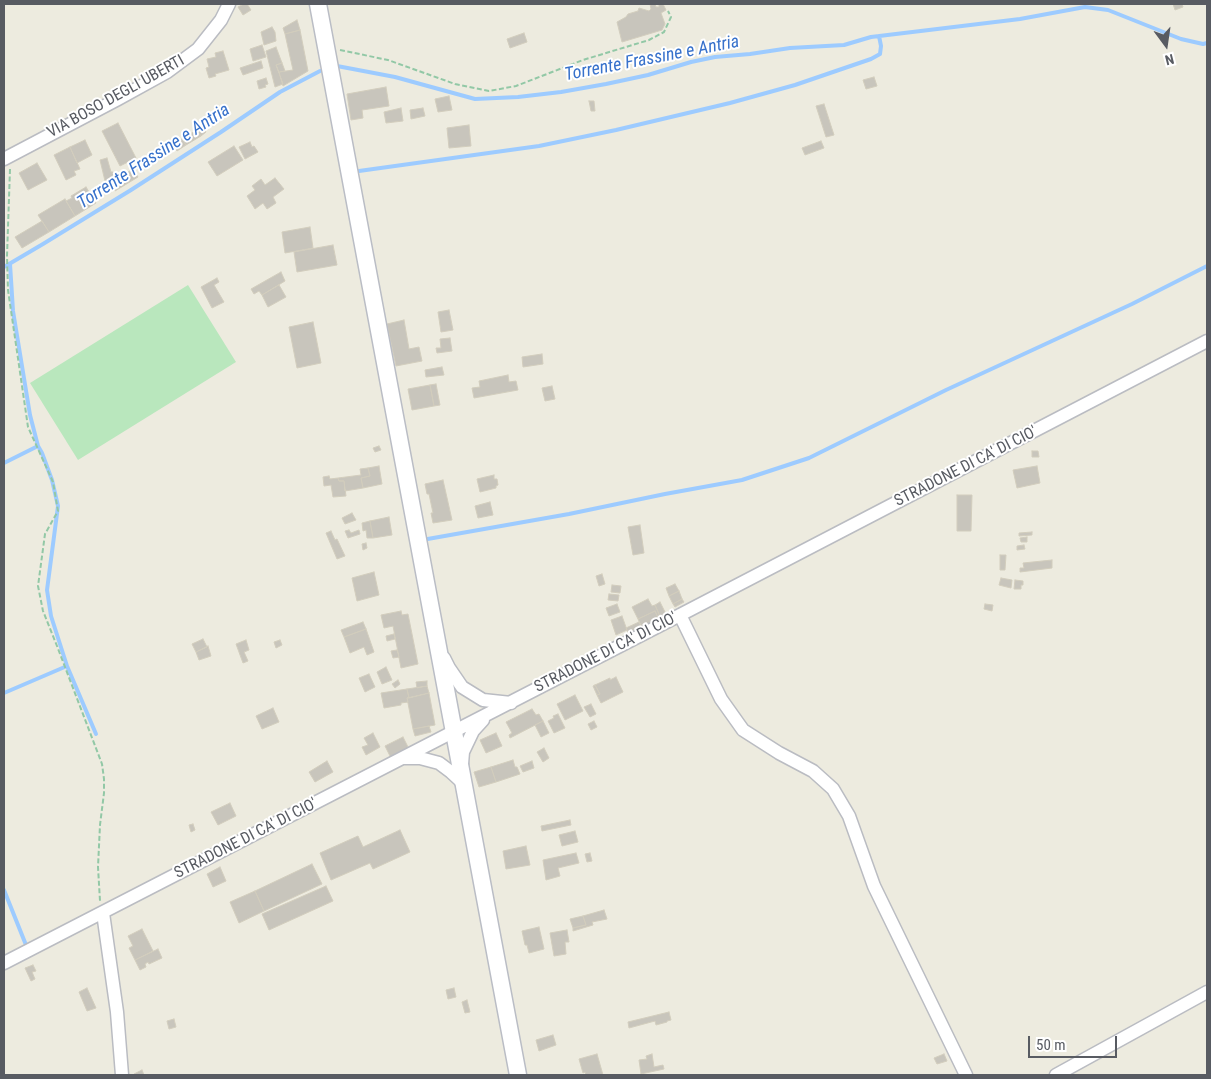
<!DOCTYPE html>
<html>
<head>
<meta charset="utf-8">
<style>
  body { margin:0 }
  #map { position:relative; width:1211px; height:1079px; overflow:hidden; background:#edebdf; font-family:"Roboto Condensed",sans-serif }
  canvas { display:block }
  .frame { position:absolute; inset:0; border:5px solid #585b62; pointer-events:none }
  .north { position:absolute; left:1141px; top:20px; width:50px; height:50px; -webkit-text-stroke:4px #fff; paint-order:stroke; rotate:166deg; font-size:14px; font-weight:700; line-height:20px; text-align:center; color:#585b62 }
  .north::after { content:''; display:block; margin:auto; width:18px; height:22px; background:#585b62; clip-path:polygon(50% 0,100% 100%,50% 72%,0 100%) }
  .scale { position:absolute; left:1028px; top:1036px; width:89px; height:22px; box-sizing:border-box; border:2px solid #585b62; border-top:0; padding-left:6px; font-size:15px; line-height:18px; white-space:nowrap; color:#585b62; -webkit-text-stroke:4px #fff; paint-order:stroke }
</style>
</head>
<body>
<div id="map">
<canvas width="1211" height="1079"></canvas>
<div class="frame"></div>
<div class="north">N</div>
<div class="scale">50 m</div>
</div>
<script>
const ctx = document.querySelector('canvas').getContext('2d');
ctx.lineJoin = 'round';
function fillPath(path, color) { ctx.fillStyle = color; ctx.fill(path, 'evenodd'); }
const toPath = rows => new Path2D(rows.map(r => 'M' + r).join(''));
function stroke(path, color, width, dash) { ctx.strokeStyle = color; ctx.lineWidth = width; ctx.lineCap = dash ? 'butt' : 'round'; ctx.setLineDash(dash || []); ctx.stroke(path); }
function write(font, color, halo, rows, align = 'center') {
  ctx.font = font + ' "Roboto Condensed",sans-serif'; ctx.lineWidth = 4; ctx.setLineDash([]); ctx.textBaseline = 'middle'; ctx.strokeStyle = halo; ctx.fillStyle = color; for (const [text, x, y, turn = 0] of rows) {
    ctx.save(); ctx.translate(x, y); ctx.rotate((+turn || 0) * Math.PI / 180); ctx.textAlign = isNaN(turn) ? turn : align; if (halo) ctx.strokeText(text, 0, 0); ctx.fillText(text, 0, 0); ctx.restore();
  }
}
fillPath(toPath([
  [188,285,236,362,78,460,30,383]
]), '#b9e7bd');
stroke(toPath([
  [337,66,395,77,475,99,518,97,561,92,606,84,648,75,691,62,715,57,750,54,790,48,844,45,871,37,1020,19,1085,7,1108,10,1181,39,1203,44,1207,43],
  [359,171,539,146,616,130,730,103,795,85,871,59,880,54,881,46,879,36],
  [10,264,13,311,30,415,38,446,42,453,52,480,58,506,47,590,51,616,67,666,96,734],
  [4,267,43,244,131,190,221,132,280,92,320,71],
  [4,463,38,446],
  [422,540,569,514,665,494,742,480,809,458,946,390,1132,304,1207,266],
  [4,693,67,666],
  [4,890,26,945]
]), '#9dcbff', 4);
const building = toPath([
  [244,4,247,4,251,10,243,15,238,7,244,4],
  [650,4,655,4,656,7,659,7,659,4,663,4,666,10,661,13,665,24,662,30,622,42,617,22,626,17,628,14,638,11,639,8,649,11,651,9,650,4],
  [1173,4,1182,4,1183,7,1175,10,1173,4],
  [297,20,300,30,285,34,283,28,297,20],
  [272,27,275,32,276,41,264,45,261,32,272,27],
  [300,30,308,71,283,86,279,72,293,70,285,34,300,30],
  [524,33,527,42,510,48,507,39,524,33],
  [262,45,266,57,253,61,250,49,262,45],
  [276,47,282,63,276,65,283,84,275,87,266,51,276,47],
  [223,51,229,70,215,74,216,76,209,78,206,68,209,67,207,59,216,57,215,53,223,51],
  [261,61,263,68,243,75,240,68,261,61],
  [610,61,611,65,602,67,601,63,610,61],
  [282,63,285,71,279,72,276,65,282,63],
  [874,77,877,86,866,89,863,80,874,77],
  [266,78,268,84,265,85,266,87,259,89,257,81,266,78],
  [386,87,389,106,362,110,363,118,351,120,347,94,386,87],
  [449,96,452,110,438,112,435,99,449,96],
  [589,101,594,101,595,111,591,111,589,101],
  [824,104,834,135,826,137,816,106,824,104],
  [401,108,403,121,386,123,384,112,401,108],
  [423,108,425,116,411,119,410,110,423,108],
  [118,123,136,158,120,166,102,131,118,123],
  [469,125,471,146,449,148,447,128,469,125],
  [203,127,206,132,201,136,197,130,203,127],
  [197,130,201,136,186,145,182,139,197,130],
  [182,139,186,145,177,151,173,145,182,139],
  [85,140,92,155,77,163,70,147,85,140],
  [821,141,824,148,805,155,802,148,821,141],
  [250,142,252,147,254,146,258,152,245,159,239,147,250,142],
  [234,146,243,160,217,176,208,162,234,146],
  [70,147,80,169,74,171,76,175,66,180,54,155,70,147],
  [107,158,111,172,113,172,114,178,105,181,100,160,107,158],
  [37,163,47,180,28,190,19,173,37,163],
  [133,169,138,177,115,191,110,183,133,169],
  [275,178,284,189,273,197,276,203,267,209,263,203,255,209,247,196,255,190,252,186,261,179,265,185,275,178],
  [86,187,96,203,75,216,66,201,72,198,71,196,86,187],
  [65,199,75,216,49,232,38,215,65,199],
  [42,221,49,232,22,248,15,237,42,221],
  [310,227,313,248,285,253,282,232,310,227],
  [333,245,337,265,297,272,294,252,333,245],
  [281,272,285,281,262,295,259,291,254,294,251,289,281,272],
  [217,278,219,282,214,285,224,302,212,308,201,287,217,278],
  [279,285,286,297,268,307,262,295,279,285],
  [449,310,453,330,441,332,438,312,449,310],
  [404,320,409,349,419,347,422,361,396,366,387,324,404,320],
  [313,322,321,363,297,368,289,327,313,322],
  [450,338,452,351,437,353,436,348,441,348,440,339,450,338],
  [542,354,543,364,523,367,522,357,542,354],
  [442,367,444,375,426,377,425,370,442,367],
  [508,375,509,382,516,381,518,390,474,398,472,388,480,387,479,381,508,375],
  [436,384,440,405,434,406,430,385,436,384],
  [430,385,434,406,412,410,408,389,430,385],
  [552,386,555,399,545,401,542,388,552,386],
  [379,446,381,450,375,452,373,448,379,446],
  [1032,451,1038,451,1039,457,1032,457,1032,451],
  [379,466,382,484,363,488,361,478,370,476,368,468,379,466],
  [1037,466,1040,483,1017,488,1013,470,1037,466],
  [368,468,370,476,361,478,363,488,345,491,344,481,339,481,338,478,361,475,360,469,368,468],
  [494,475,494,479,497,479,498,485,496,486,496,488,480,492,477,479,494,475],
  [329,476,330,479,338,478,339,481,344,481,346,496,333,497,331,485,324,486,323,477,329,476],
  [443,480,452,520,433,523,431,513,433,513,429,494,427,494,425,484,443,480],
  [957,495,972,495,971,531,957,531,957,495],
  [490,502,493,515,478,518,475,506,490,502],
  [352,513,356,520,345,524,342,518,352,513],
  [389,517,392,535,373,538,370,521,389,517],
  [370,521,373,538,367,538,366,530,363,531,362,523,370,521],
  [640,525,644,553,633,555,628,527,640,525],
  [349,530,351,533,359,530,360,534,348,538,345,531,349,530],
  [331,531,335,540,337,539,345,556,337,559,326,533,331,531],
  [1032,532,1032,535,1019,536,1019,533,1032,532],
  [1027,537,1027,542,1021,542,1020,538,1027,537],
  [366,543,367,548,363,550,362,544,366,543],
  [1024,545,1025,549,1017,550,1017,546,1024,545],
  [1000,555,1006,555,1005,570,1000,570,1000,555],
  [1052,560,1052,568,1020,572,1020,568,1024,568,1023,563,1052,560],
  [374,572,379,595,357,601,352,578,374,572],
  [602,574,605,584,599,586,596,576,602,574],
  [1001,578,1012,580,1011,588,999,585,1001,578],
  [1015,580,1023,581,1023,585,1021,585,1021,589,1014,589,1015,580],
  [675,584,679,591,669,596,666,588,675,584],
  [612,585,621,586,620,593,611,592,612,585],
  [679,591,682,599,673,604,669,596,679,591],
  [609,594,619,595,618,601,608,600,609,594],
  [648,599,652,606,655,605,662,621,660,622,655,611,638,619,632,607,648,599],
  [682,599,684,602,675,607,673,604,682,599],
  [660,602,668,618,662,621,655,605,660,602],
  [617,604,620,612,609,616,606,608,617,604],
  [985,604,993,605,992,611,984,609,985,604],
  [401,611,402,615,408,614,418,664,401,668,393,626,384,628,381,615,401,611],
  [655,611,660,622,643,630,638,619,655,611],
  [622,616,627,630,616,635,611,620,622,616],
  [363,622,366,629,344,637,341,630,363,622],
  [639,622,643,630,630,637,626,628,639,622],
  [366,629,374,652,367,655,364,647,350,653,344,637,366,629],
  [394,634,395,639,387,641,386,636,394,634],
  [203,639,207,647,196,652,192,644,203,639],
  [246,640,249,650,244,652,248,661,243,663,236,644,246,640],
  [280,640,282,645,276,648,274,642,280,640],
  [208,646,211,656,199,660,196,652,208,646],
  [397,650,399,657,393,658,391,651,397,650],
  [386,667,392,680,382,684,377,672,386,667],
  [369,674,375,687,365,692,359,678,369,674],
  [616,677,623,692,601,703,597,695,600,694,595,685,610,678,610,680,616,677],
  [398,680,400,684,395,688,392,684,398,680],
  [427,681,427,686,417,688,416,682,427,681],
  [595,685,600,694,597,695,593,686,595,685],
  [427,686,429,693,409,698,407,689,427,686],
  [407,689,409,698,407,698,408,702,401,703,401,705,384,708,381,693,407,689],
  [429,693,435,725,413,729,407,698,429,693],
  [575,695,583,711,565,720,557,704,575,695],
  [591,704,596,714,590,717,584,707,591,704],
  [273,708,279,722,262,729,256,716,273,708],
  [532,709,536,715,539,714,543,721,510,738,509,735,512,733,506,722,532,709],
  [558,714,565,728,554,733,548,721,554,718,553,716,558,714],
  [543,721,549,733,541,737,535,725,543,721],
  [594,721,597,727,591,730,588,724,594,721],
  [429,726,431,732,415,736,413,729,429,726],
  [373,733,380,747,366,755,362,747,368,745,364,738,373,733],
  [496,733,502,746,486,753,480,740,496,733],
  [403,737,409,749,391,758,385,746,403,737],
  [544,748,549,758,543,762,537,752,544,748],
  [513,760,515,767,517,767,520,774,496,782,491,767,513,760],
  [327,761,333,772,315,782,309,772,327,761],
  [532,761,534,768,523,772,520,766,532,761],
  [491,767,496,782,479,787,474,772,491,767],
  [230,803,236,816,218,825,211,812,230,803],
  [570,820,571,825,542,831,541,826,570,820],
  [193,824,195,830,191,832,189,825,193,824],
  [400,830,410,852,373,869,370,863,331,880,320,853,358,836,363,847,400,830],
  [575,831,578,842,562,846,559,835,575,831],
  [526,846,530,865,506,869,503,851,526,846],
  [576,853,579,863,558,868,560,876,546,880,543,860,576,853],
  [590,853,592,861,587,862,585,854,590,853],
  [312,864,322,884,264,911,255,891,312,864],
  [220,867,226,881,213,887,207,874,220,867],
  [326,886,333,901,269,930,262,914,326,886],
  [255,891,264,911,239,923,230,902,255,891],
  [604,910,607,919,592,922,593,925,573,931,573,928,586,925,583,916,604,910],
  [583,916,586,925,573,928,570,919,583,916],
  [539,927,544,949,529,953,527,945,525,945,522,931,539,927],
  [142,929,153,951,135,960,129,948,133,946,128,936,142,929],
  [567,930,569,942,565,942,566,954,554,956,550,933,567,930],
  [158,949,162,958,149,964,148,962,145,964,146,967,140,970,135,960,158,949],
  [33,965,36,971,32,972,35,979,31,981,25,968,33,965],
  [87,988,96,1008,87,1011,79,992,87,988],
  [454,988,456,997,448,999,446,990,454,988],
  [467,1000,470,1012,465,1013,462,1002,467,1000],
  [669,1012,671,1020,667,1021,667,1022,656,1025,655,1021,629,1028,628,1022,669,1012],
  [174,1019,176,1027,169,1029,167,1021,174,1019],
  [553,1035,556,1045,539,1051,536,1040,553,1035],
  [597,1054,603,1075,586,1075,585,1072,583,1073,579,1059,597,1054],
  [652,1054,654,1067,663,1065,664,1069,641,1074,639,1060,647,1059,646,1056,652,1054],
  [944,1054,947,1061,937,1064,934,1058,944,1054],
  [142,1070,144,1075,134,1075,134,1074,142,1070]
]);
fillPath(building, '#c8c5bc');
stroke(building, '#d2cdbd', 1);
const street = toPath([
  [4,159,118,99,167,72,198,49,221,20,229,4],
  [680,615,721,699,743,730,779,753,813,771,833,789,849,816,874,886,966,1075],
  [444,658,449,668,462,687,483,700,511,703],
  [405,758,420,758,439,763,451,772,464,784],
  [462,764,463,752,473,731,483,720],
  [103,913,117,1012,122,1075],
  [4,963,680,615,1207,341],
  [1056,1075,1207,992]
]);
const secondary = toPath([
  [318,4,518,1075]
]);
stroke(street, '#babcc2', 15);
stroke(secondary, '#babdc5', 19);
stroke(toPath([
  [340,50,388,60,455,84,489,91,516,86,583,60,649,40,664,32,671,17,668,11],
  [10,169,7,256,8,290,28,427,53,482,58,511,45,534,38,586,43,611,57,646,102,764,104,779,104,793,100,825,98,867,100,901]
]), '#92c8a6', 2, [5, 2.5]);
stroke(street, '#fff', 12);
stroke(secondary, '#fff', 16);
write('16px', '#585b62', '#fff', [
  ["VIA BOSO DEGLI UBERTI",116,97,-29],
  ["STRADONE DI CA' DI CIO'",966,467,-27],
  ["STRADONE DI CA' DI CIO'",606,653,-27],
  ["STRADONE DI CA' DI CIO'",246,839,-27]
]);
write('italic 18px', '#3771cb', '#fff', [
  ["Torrente Frassine e Antria",652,59,-11],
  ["Torrente Frassine e Antria",154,157,-33]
]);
</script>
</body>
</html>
